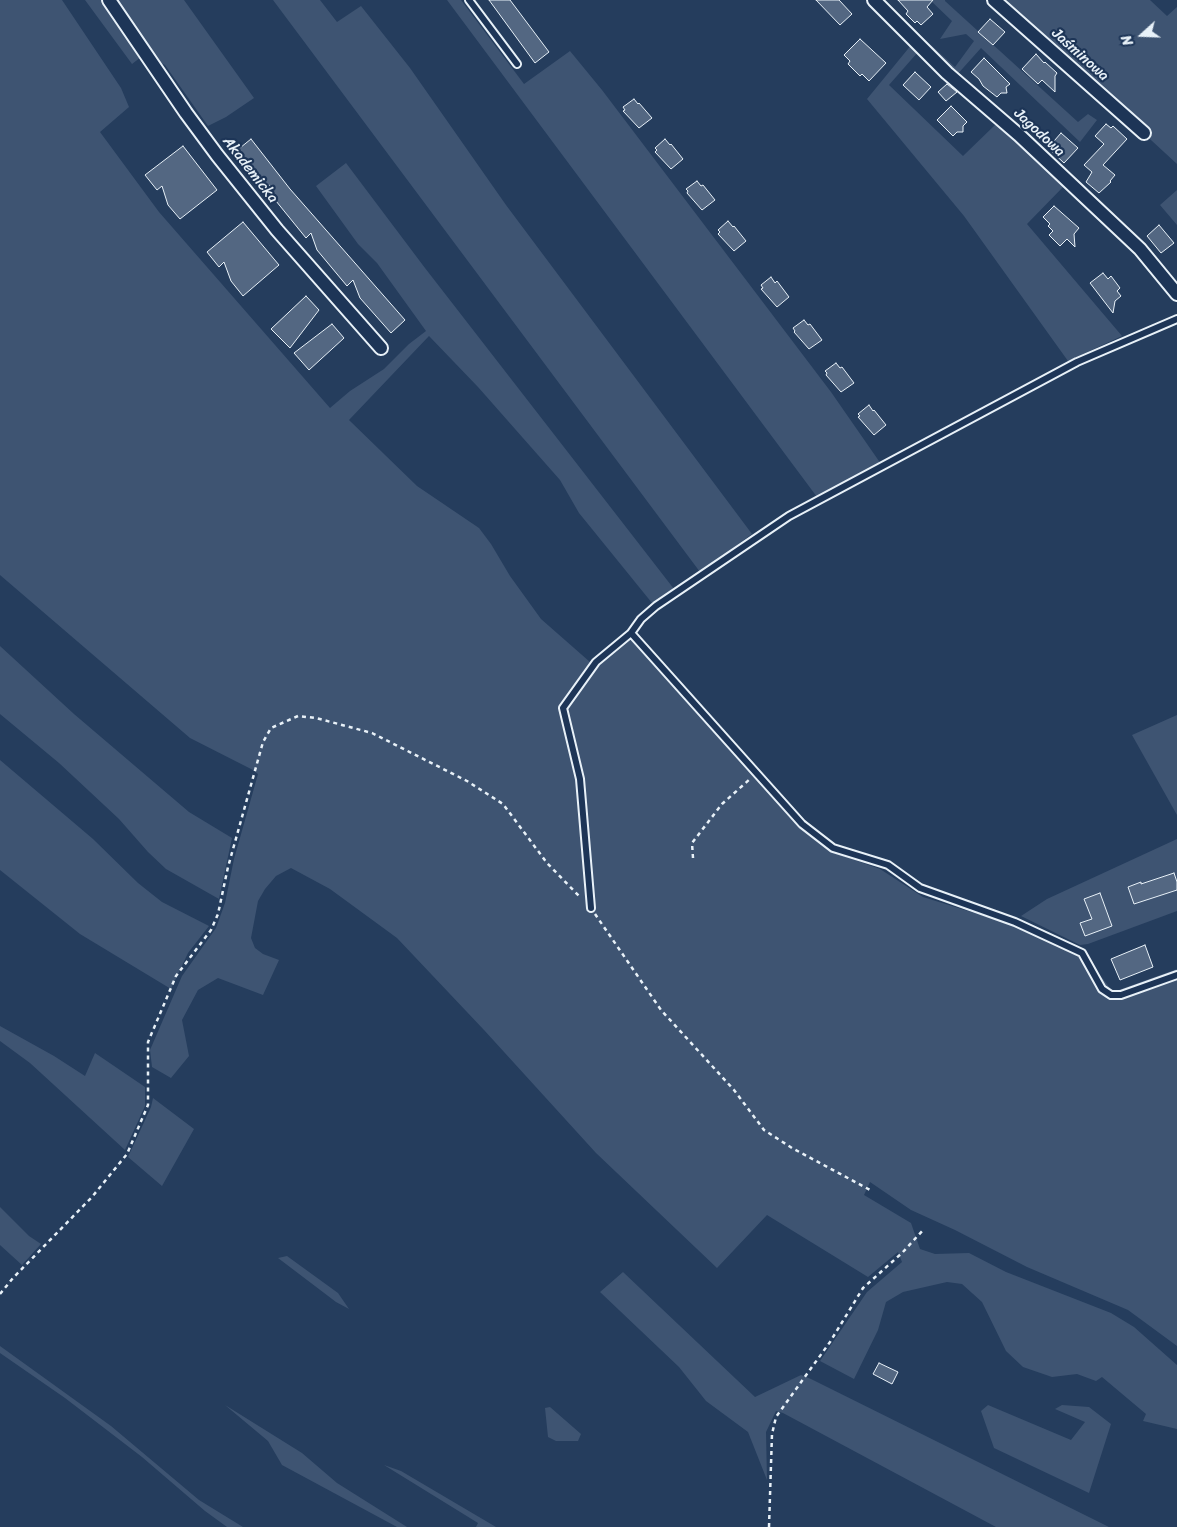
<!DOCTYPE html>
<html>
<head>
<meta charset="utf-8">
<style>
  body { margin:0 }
  #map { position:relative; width:1177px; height:1527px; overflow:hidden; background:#253d5d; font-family:Sriracha,sans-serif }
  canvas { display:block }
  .north { position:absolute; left:1117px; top:10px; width:50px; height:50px; -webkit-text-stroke:4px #1d3557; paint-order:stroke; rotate:250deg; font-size:14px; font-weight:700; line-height:20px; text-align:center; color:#e8f1f8 }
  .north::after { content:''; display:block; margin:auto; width:18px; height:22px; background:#e8f1f8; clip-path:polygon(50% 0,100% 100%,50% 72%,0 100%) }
</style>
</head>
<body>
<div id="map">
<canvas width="1177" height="1527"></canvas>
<div class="north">N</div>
</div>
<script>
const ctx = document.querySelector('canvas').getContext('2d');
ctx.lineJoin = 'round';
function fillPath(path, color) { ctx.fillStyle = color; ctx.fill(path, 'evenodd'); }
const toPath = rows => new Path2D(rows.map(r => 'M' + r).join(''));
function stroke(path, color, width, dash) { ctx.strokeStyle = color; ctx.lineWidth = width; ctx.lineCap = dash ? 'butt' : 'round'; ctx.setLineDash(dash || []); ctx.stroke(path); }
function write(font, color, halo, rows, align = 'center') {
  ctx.font = font + ' Sriracha,sans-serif'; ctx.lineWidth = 4.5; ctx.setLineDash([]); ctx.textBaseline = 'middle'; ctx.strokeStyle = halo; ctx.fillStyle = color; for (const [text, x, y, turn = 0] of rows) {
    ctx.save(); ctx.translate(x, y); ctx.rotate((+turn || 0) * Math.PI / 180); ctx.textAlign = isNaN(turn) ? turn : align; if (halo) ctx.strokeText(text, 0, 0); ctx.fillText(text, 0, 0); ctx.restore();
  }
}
fillPath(toPath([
  [0,0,62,0,121,88,129,107,100,132,159,212,330,408,350,391,384,369,409,344,426,331,377,263,358,244,316,186,346,163,425,268,674,589,652,603,579,513,560,480,478,387,429,336,349,420,417,486,479,528,491,544,510,576,541,619,590,662,595,669,633,638,800,828,832,852,880,869,923,897,1013,925,1090,962,1113,992,1177,969,1177,1346,1128,1310,1027,1267,955,1230,911,1210,870,1182,864,1195,911,1223,920,1249,935,1254,969,1253,1006,1272,1111,1313,1134,1327,1177,1365,1177,1429,1143,1421,1146,1414,1102,1377,1096,1381,1077,1374,1052,1377,1023,1367,1006,1351,982,1302,962,1284,947,1282,903,1292,886,1302,878,1330,854,1379,820,1361,867,1292,902,1262,898,1252,868,1277,767,1215,717,1268,596,1153,484,1030,397,938,330,889,291,868,276,876,265,889,258,901,251,938,255,948,263,954,279,960,263,995,218,978,198,990,182,1020,189,1056,171,1078,152,1067,150,1050,182,976,216,928,225,903,234,859,258,774,253,770,190,738,0,575],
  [85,0,184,0,254,98,226,117,208,126,165,65,145,54,132,64],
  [273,0,320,0,337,22,361,6,410,68,506,205,752,534,700,572],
  [447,0,461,0,524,84,570,51,602,90,831,392,881,464,817,497],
  [930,0,945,0,945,1,1078,122,1088,114,1097,120,1080,142,981,48,955,77,917,40,921,36,955,67,974,41,966,34,940,39,952,21],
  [999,0,1150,0,1167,16,1177,7,1177,164],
  [912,44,918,52,889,85,963,156,996,124,1064,186,1027,224,1122,336,1068,361,964,216,867,99],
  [1177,190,1177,225,1160,205],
  [0,646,74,714,189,812,232,838,219,899,166,869,148,852,119,819,59,763,0,714],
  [1177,715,1177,815,1132,735],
  [0,760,93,839,138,883,162,902,209,926,188,953,171,989,80,934,0,870],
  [1177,839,1177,911,1088,944,1080,945,1021,916,1047,899],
  [0,1026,54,1056,85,1076,95,1053,145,1087,145,1106,125,1150,30,1063,0,1041],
  [153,1098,194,1129,162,1186,128,1157,151,1107],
  [0,1207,29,1236,41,1244,22,1265,0,1245],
  [287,1256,338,1293,349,1309,336,1302,278,1258],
  [623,1272,755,1397,801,1375,811,1379,1109,1527,996,1527,783,1413,776,1411,766,1432,767,1480,748,1432,706,1401,679,1367,600,1292],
  [0,1346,111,1426,199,1500,243,1527,227,1527,205,1511,142,1457,65,1398,0,1353],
  [225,1405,302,1453,337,1483,407,1527,397,1527,282,1465,268,1441],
  [988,1405,1071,1440,1085,1422,1055,1409,1062,1405,1089,1407,1111,1424,1089,1493,994,1448,981,1411],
  [550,1407,581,1434,578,1441,556,1441,548,1437,545,1408],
  [384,1465,401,1471,496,1527,476,1527,478,1523]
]), '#3e5472');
const building = toPath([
  [489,0,510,0,549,52,535,63,489,0],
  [816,0,839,0,852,14,840,25,816,0],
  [898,0,933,0,927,7,933,14,921,25,917,21,915,23,906,14,908,11,898,0],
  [990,19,1005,32,993,45,978,32,990,19],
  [860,39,886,63,869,81,862,74,860,76,848,64,850,61,844,55,860,39],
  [1036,54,1044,63,1045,62,1057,73,1055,76,1055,92,1042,80,1038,84,1022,69,1036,54],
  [984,58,1010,84,1006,87,1007,93,1001,93,997,97,983,86,979,79,971,72,984,58],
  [915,72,931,87,919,100,903,85,915,72],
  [947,84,957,92,946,101,938,92,947,84],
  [634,99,638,104,639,103,652,118,639,128,623,111,625,110,623,107,634,99],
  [951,106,967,122,963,126,963,132,957,132,953,136,937,120,951,106],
  [1106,124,1111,128,1113,126,1127,139,1103,165,1115,175,1110,181,1111,182,1099,193,1086,182,1092,172,1084,165,1104,144,1095,136,1106,124],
  [1061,133,1078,148,1064,163,1048,148,1061,133],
  [251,139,290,189,405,320,391,333,360,298,353,280,347,286,317,250,311,233,306,238,276,201,270,185,266,188,262,178,259,181,235,152,251,139],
  [665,139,670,145,671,144,683,159,671,169,655,152,657,150,655,148,665,139],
  [183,146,217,190,180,219,168,205,162,186,157,190,145,175,183,146],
  [697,181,701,186,703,185,715,200,702,210,687,193,688,191,686,189,697,181],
  [1054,206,1079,228,1074,234,1075,247,1067,239,1060,246,1049,235,1053,231,1048,226,1050,224,1043,217,1054,206],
  [728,221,733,227,734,226,746,241,734,251,718,234,720,232,718,230,728,221],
  [243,222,279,265,243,296,231,281,224,262,219,267,207,252,243,222],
  [1159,225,1174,243,1161,253,1147,236,1159,225],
  [1103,273,1108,279,1111,276,1120,288,1117,291,1121,296,1115,301,1113,313,1090,283,1103,273],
  [771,277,775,283,777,281,789,297,777,307,761,289,763,288,761,285,771,277],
  [306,296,319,310,290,348,271,329,306,296],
  [804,320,808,325,810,324,822,340,809,349,794,332,795,331,793,328,804,320],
  [332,324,344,338,309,370,294,353,332,324],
  [836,363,840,368,842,367,854,383,841,392,826,375,827,373,825,371,836,363],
  [869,405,873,411,874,410,886,425,874,435,858,417,860,416,858,414,869,405],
  [1174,873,1177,882,1177,890,1134,904,1128,887,1141,882,1141,884,1174,873],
  [1100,893,1112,926,1085,936,1080,923,1092,919,1084,899,1100,893],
  [1145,945,1153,967,1120,980,1111,959,1145,945],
  [879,1363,898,1372,892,1384,873,1374,879,1363]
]);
fillPath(building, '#536782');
stroke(building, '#e8f1f8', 1);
const service = toPath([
  [469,0,517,64],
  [1177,319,1077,362,789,516,656,606,641,619,631,633,802,824,833,848,888,865,920,888,1015,922,1082,953,1102,989,1111,995,1121,995,1177,975],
  [591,908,580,779,563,708,596,662,631,633]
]);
const minor = toPath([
  [109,0,186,113,217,155,277,230,381,348],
  [874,0,947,73,1019,135,1140,249,1177,294],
  [994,0,1144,133]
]);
stroke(service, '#e8f1f8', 10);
stroke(minor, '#e8f1f8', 16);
stroke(toPath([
  [693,858,692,843,722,804,750,779],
  [595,914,661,1010,734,1090,764,1130,792,1148,872,1191],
  [0,1294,13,1278,92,1197,127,1154,148,1105,148,1042,176,976,211,930,218,914,228,867,263,742,271,728,298,716,316,718,372,733,467,781,503,804,547,863,580,897],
  [769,1527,772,1434,776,1417,830,1342,863,1288,902,1253,924,1229]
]), '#e8f1f8', 2.5, [4, 4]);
stroke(service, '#1d3557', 6);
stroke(minor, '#1d3557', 12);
write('15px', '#e8f1f8', '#1d3557', [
  ["Jaśminowa",1080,55,42],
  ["Jagodowa",1039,133,43],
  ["Akademicka",250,170,52]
]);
</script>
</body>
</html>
